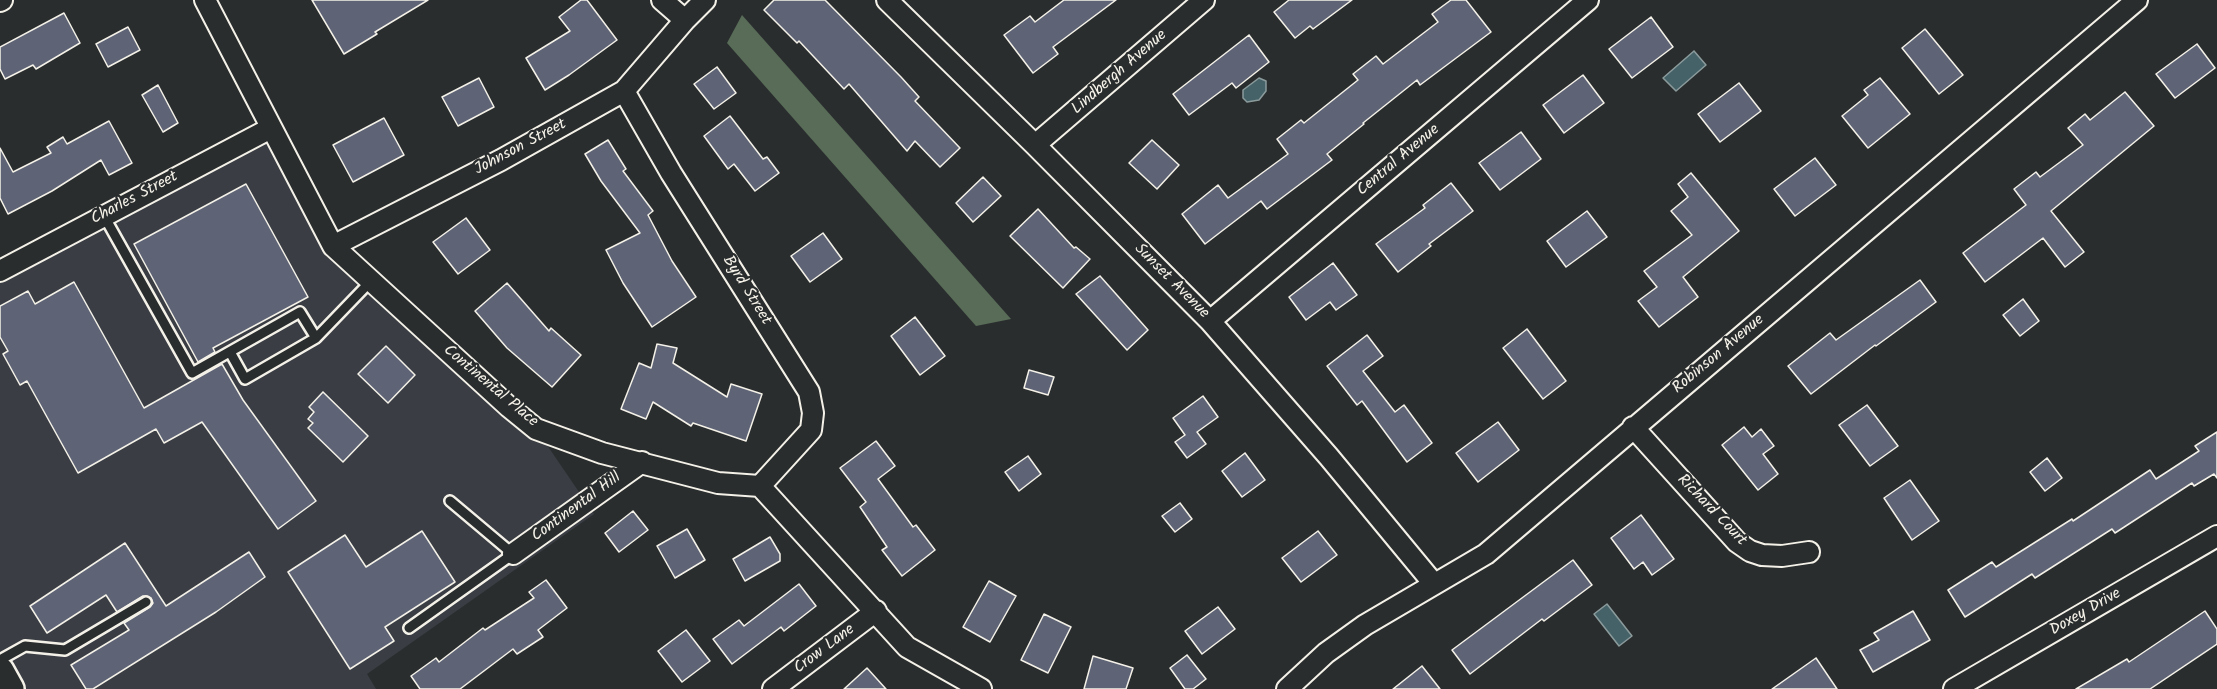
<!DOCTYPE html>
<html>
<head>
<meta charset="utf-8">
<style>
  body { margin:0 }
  canvas { display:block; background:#2a2d2e }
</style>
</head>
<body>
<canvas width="2217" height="689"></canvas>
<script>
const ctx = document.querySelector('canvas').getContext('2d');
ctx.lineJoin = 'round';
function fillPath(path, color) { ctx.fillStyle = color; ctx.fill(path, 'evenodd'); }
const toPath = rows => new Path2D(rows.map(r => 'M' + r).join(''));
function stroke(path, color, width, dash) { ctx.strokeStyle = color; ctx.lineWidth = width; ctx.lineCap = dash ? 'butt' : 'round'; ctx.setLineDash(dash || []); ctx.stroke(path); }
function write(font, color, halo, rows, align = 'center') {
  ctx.font = font + ' Kalam,sans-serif'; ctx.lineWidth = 4.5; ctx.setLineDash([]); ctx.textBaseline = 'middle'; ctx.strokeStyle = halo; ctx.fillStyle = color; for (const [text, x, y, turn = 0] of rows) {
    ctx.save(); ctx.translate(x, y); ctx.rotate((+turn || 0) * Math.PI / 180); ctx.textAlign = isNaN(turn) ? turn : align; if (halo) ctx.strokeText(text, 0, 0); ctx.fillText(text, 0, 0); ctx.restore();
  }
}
fillPath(toPath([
  [271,128,333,246,536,429,594,514,367,674,376,689,0,689,0,271]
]), '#3a3e44');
fillPath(toPath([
  [742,15,1011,319,976,326,727,43]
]), '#586c57');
const water = toPath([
  [1694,51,1706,65,1676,91,1663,78,1694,51],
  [1259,78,1266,81,1266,91,1259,100,1247,102,1243,98,1243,90,1259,78],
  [1607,604,1632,636,1619,646,1594,614,1607,604]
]);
fillPath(water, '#456269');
stroke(water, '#8b9b9c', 1.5);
const building = toPath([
  [312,0,428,0,375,32,377,34,344,54,312,0],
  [581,0,587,0,617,40,569,75,545,90,526,58,570,31,559,17,581,0],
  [774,0,825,0,901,77,919,97,915,101,960,148,940,167,915,141,907,151,849,84,844,89,799,41,797,43,764,10,774,0],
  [1064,0,1116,0,1053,47,1058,54,1033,73,1004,35,1030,16,1035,22,1064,0],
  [1289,0,1352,0,1313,29,1310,26,1295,38,1274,12,1289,0],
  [1451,0,1466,0,1491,32,1420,85,1417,80,1363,123,1364,124,1327,154,1332,160,1267,209,1261,201,1205,244,1182,214,1218,185,1228,198,1288,154,1277,139,1301,120,1304,123,1358,80,1353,74,1376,56,1383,64,1438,22,1432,14,1451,0],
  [64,13,80,43,36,69,33,65,5,79,0,69,0,47,64,13],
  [1651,17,1673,47,1632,78,1609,49,1651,17],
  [128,27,140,50,108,67,96,44,128,27],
  [1925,29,1963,75,1939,94,1902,48,1925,29],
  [1249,35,1269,62,1236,88,1232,83,1189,115,1173,94,1249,35],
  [2197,44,2215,68,2175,98,2156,74,2197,44],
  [717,67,736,93,714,109,694,84,717,67],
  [1583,75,1604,103,1564,133,1543,105,1583,75],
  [479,78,494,107,458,126,442,97,479,78],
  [1880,78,1910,114,1868,148,1842,116,1868,95,1864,90,1880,78],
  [1739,83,1761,111,1720,142,1698,114,1739,83],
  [158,85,178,123,163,132,142,95,158,85],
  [2125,92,2154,126,2051,211,2084,252,2065,267,2043,238,1985,282,1963,253,2026,205,2014,189,2036,172,2040,177,2083,145,2068,128,2085,114,2090,120,2125,92],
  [730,116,763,159,767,157,779,173,755,191,734,164,728,169,704,136,730,116],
  [384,118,404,155,353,182,333,145,384,118],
  [109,121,132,163,109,175,101,160,52,191,8,214,0,198,0,148,13,172,51,153,47,147,63,137,67,144,109,121],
  [1521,132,1541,159,1500,190,1479,163,1521,132],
  [608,140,626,169,623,171,653,211,648,215,672,261,696,297,652,327,623,283,606,250,640,233,601,181,585,154,608,140],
  [1152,140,1179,165,1157,189,1129,163,1152,140],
  [1815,158,1836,185,1795,216,1774,189,1815,158],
  [1691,173,1739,231,1683,277,1698,297,1659,327,1638,301,1657,287,1644,271,1692,235,1671,211,1688,197,1678,184,1691,173],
  [983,177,1001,196,973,222,956,203,983,177],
  [1451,183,1473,211,1429,244,1431,246,1398,272,1376,244,1425,208,1423,205,1451,183],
  [246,184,308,297,213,348,215,352,198,362,134,244,246,184],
  [1038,209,1074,248,1076,247,1090,259,1063,288,1010,236,1038,209],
  [1587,211,1607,237,1566,267,1547,241,1587,211],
  [466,218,490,250,458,274,433,242,466,218],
  [823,233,842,259,810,282,791,256,823,233],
  [1333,263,1357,295,1336,310,1330,302,1306,320,1289,297,1333,263],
  [1100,276,1148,330,1127,350,1076,294,1100,276],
  [1920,280,1936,302,1876,346,1875,345,1811,394,1788,366,1830,333,1836,340,1920,280],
  [74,282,144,408,222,364,243,400,316,501,278,529,202,422,164,443,156,429,78,473,27,381,20,385,3,354,8,351,0,337,0,306,28,291,35,304,74,282],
  [507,283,549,331,551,328,581,355,552,387,507,348,475,311,507,283],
  [2023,299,2039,321,2020,336,2003,315,2023,299],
  [915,317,945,356,920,375,891,336,915,317],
  [1527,329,1566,381,1543,399,1503,348,1527,329],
  [1367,335,1383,356,1363,371,1395,412,1404,405,1432,443,1407,462,1362,401,1357,405,1327,366,1367,335],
  [657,344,677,348,673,363,727,397,731,384,762,394,746,441,693,423,691,426,653,402,646,419,621,409,639,363,651,368,657,344],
  [386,346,415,375,388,403,358,374,386,346],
  [1029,370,1054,377,1048,395,1024,388,1029,370],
  [323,392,368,436,343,462,308,428,313,423,308,419,314,412,309,407,323,392],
  [1203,396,1218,417,1197,432,1206,444,1187,458,1175,442,1185,435,1173,418,1203,396],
  [1867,405,1898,446,1870,466,1839,425,1867,405],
  [1498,422,1519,450,1478,482,1456,453,1498,422],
  [1744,427,1752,437,1761,429,1774,446,1763,454,1778,474,1758,490,1722,445,1744,427],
  [2217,432,2217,478,2214,474,2194,486,2192,483,2115,533,2112,529,2035,578,2032,574,1965,617,1948,590,1992,562,1996,567,2072,519,2073,521,2150,470,2156,479,2199,451,2195,446,2217,432],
  [876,441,895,466,878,479,913,527,916,525,935,550,902,576,882,550,887,547,860,507,866,502,840,468,876,441],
  [1245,453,1265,480,1242,497,1222,471,1245,453],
  [1028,456,1041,474,1019,491,1005,472,1028,456],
  [2047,458,2062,478,2045,491,2030,472,2047,458],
  [1910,480,1939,521,1912,540,1884,498,1910,480],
  [1180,503,1192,519,1175,532,1162,516,1180,503],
  [633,511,648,530,619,552,605,533,633,511],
  [1641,515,1674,559,1652,575,1643,562,1634,569,1611,538,1641,515],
  [687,529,705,560,675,578,657,546,687,529],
  [422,531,455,582,385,627,394,641,350,669,288,572,345,535,366,567,422,531],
  [1318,531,1337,555,1301,582,1282,558,1318,531],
  [770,537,780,554,780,561,745,581,733,559,770,537],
  [125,543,166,606,249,552,265,577,216,612,93,689,86,689,71,665,129,630,124,623,150,607,153,603,151,598,143,596,117,612,106,595,47,633,30,606,125,543],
  [1573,560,1592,585,1544,621,1542,619,1470,674,1452,650,1573,560],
  [546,580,567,608,538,630,543,637,517,654,513,649,460,689,420,689,411,676,436,658,439,662,483,628,485,630,534,598,529,592,546,580],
  [989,581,1016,596,990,642,963,627,989,581],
  [799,584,816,606,784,631,781,627,732,664,713,639,739,620,744,626,799,584],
  [1218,607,1235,629,1202,654,1185,631,1218,607],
  [1913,611,1930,640,1873,672,1860,650,1879,640,1874,633,1913,611],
  [2205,611,2217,629,2217,644,2150,689,2076,689,2127,659,2129,662,2205,611],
  [1044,614,1071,627,1048,673,1021,660,1044,614],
  [686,630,710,661,682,682,658,651,686,630],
  [1187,655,1206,679,1193,689,1185,689,1170,668,1187,655],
  [1093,656,1133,668,1126,689,1084,689,1093,656],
  [1816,658,1837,689,1772,689,1816,658],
  [1422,666,1440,689,1393,689,1422,666],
  [867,668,886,689,844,689,867,668]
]);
fillPath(building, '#5e6476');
stroke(building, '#f4f1e8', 1.5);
const service = toPath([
  [104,216,192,373,300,312,316,338,371,281],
  [230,352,245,379,316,338],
  [409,628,513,554,450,501],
  [0,660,25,646,65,650,146,602]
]);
const minor = toPath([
  [205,0,333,246,509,407,536,429,602,453,718,483,760,486,907,647,981,689],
  [662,0,685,20],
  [887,0,1035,145,1210,321,1329,457,1434,584],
  [0,1,2,0],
  [624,91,671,173,809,392,813,413,811,430,760,486],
  [1035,145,1204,0],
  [333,246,501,160,624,91,685,20,705,0],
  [0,271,271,128],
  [1210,321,1588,0],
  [1633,427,1737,542,1750,551,1762,555,1782,556,1809,552],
  [513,554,642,462],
  [773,689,876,611],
  [1287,689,1326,653,1365,625,1486,554,2137,0],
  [1954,689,2217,536]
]);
const secondary = toPath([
  [0,671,10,689]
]);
stroke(service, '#f4f1e8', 14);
stroke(minor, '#f4f1e8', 24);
stroke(secondary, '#f4f1e8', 32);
stroke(service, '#2a2d2e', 9);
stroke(minor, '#2a2d2e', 20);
stroke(secondary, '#2a2d2e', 27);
write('16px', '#f4f1e8', '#2a2d2e', [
  ["Lindbergh Avenue",1120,73,-41],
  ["Johnson Street",521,148,-28],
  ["Central Avenue",1399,161,-40],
  ["Charles Street",135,199,-28],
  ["Sunset Avenue",1171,282,45],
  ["Byrd Street",746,291,58],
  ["Robinson Avenue",1719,355,-40],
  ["Continental Place",490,387,40],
  ["Continental Hill",577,508,-36],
  ["Richard Court",1711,511,46],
  ["Doxey Drive",2086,613,-30],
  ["Crow Lane",825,650,-37]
]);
</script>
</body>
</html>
